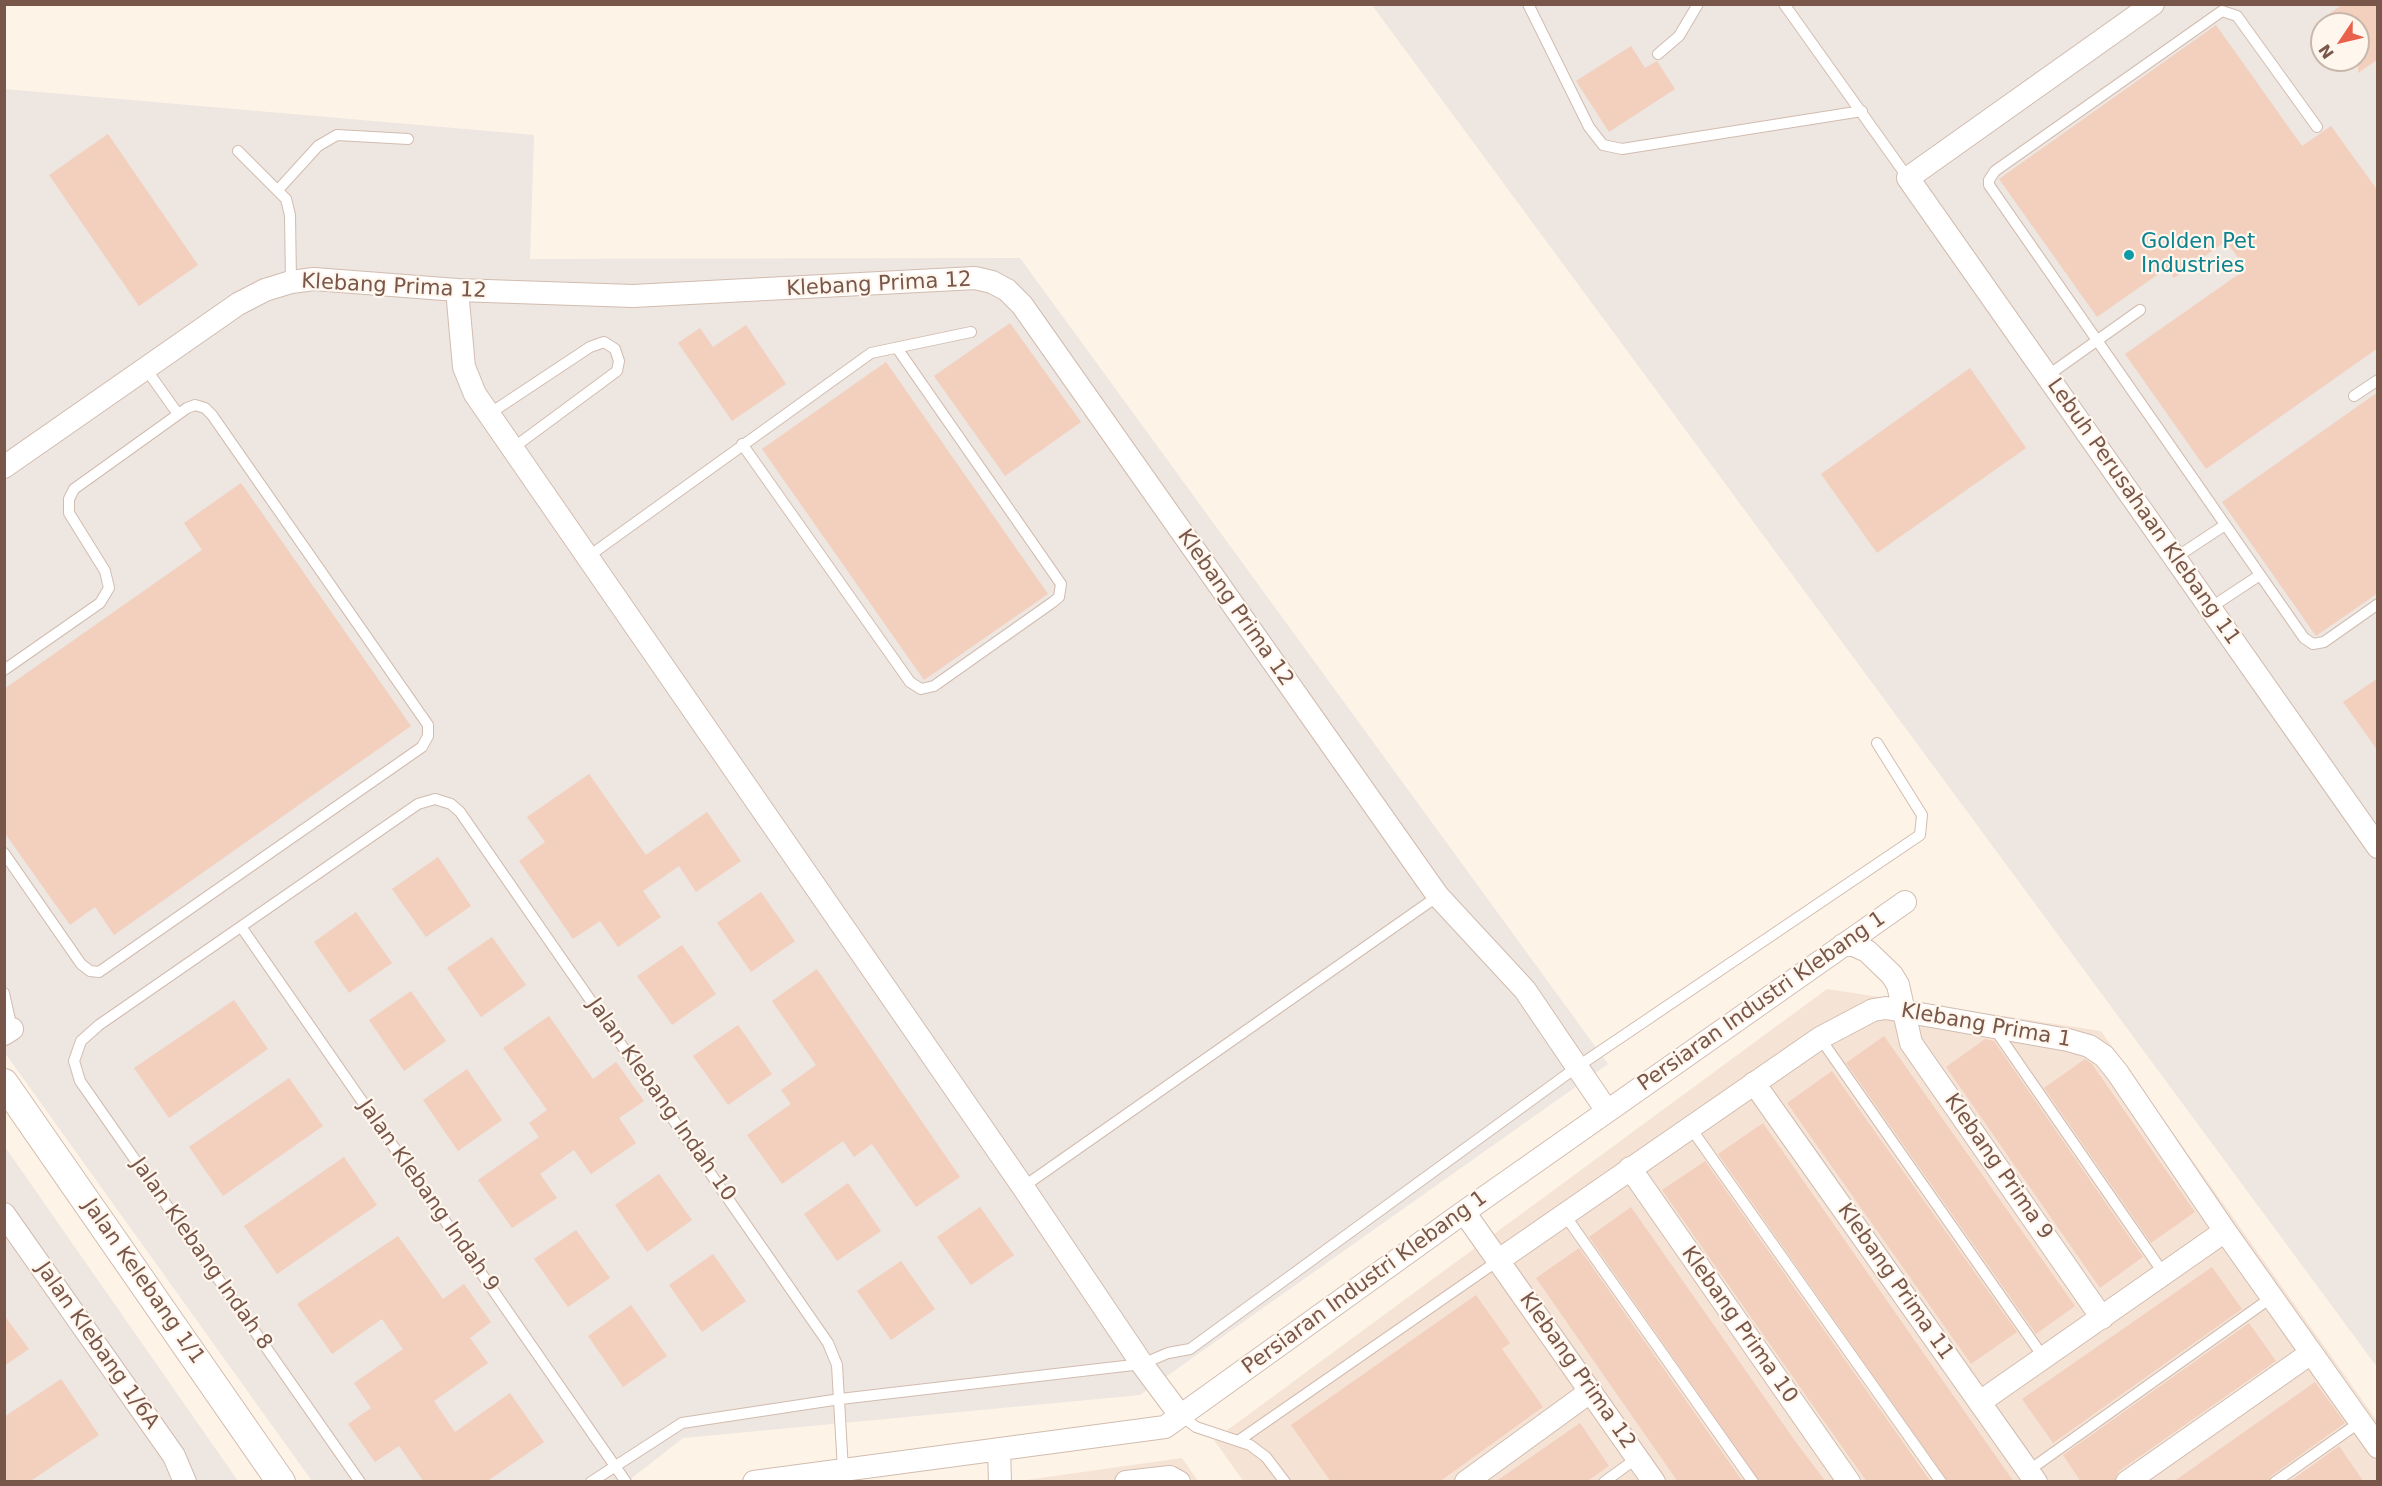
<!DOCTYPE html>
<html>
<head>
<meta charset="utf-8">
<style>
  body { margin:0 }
  #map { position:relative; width:2382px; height:1486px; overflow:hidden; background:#fdf3e7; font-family:"DejaVu Sans",sans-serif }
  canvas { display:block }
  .frame { position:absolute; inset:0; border:6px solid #78574a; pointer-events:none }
  .north { position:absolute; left:2310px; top:12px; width:60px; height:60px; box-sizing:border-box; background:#fff7ee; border:2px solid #c9b7ac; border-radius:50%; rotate:235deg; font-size:16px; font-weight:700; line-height:24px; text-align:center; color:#78574a }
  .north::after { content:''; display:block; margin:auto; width:21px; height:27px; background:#e9614a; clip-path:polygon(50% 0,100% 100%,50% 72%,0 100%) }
</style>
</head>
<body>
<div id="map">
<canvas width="2382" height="1486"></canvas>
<div class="frame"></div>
<div class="north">N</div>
</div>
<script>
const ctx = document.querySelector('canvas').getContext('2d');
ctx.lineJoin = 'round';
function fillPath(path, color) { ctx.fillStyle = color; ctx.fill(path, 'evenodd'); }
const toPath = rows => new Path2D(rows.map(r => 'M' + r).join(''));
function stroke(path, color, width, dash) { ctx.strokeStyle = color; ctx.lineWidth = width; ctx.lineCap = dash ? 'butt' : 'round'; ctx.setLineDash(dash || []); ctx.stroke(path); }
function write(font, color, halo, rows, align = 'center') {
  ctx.font = font + ' "DejaVu Sans",sans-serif'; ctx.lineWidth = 4.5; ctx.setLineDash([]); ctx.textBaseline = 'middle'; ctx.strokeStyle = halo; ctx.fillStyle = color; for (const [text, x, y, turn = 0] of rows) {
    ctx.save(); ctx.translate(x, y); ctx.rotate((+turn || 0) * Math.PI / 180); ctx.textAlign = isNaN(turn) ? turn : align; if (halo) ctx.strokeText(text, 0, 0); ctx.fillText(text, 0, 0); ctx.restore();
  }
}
fillPath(toPath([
  [1827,989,2101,1031,2377,1421,2378,1481,1244,1482,1214,1440],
  [1182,1458,1198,1481,1012,1482]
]), '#f5e4d5');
fillPath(toPath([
  [1372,5,2377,5,2377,1367],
  [2322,24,2358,24,2358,60,2322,60],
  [4,89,534,135,530,259,1020,258,1608,1064,1140,1395,683,1438,628,1481,312,1481,5,1053],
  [5,1147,238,1481,5,1481]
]), '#ede6e1');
fillPath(toPath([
  [2343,4,2378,4,2378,59,2358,73,2358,24,2315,24],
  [2216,25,2302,146,2331,126,2378,191,2378,348,2206,469,2125,354,2246,269,2226,241,2174,278,2167,268,2097,317,1999,179],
  [1631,46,1645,68,1657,61,1675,89,1609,132,1576,81],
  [108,134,198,265,139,306,49,175],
  [1010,323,1081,422,1005,476,934,376],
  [746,325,786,384,732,421,678,343,700,328,713,347],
  [886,362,1048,594,924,680,762,449],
  [1970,368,2026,448,1877,553,1821,474],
  [2378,392,2378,593,2316,636,2222,502],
  [241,483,411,726,114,935,95,907,70,925,4,832,4,689,202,550,184,523],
  [2378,678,2378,751,2343,702],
  [589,774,646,855,707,812,741,861,696,892,679,866,643,891,661,917,618,947,600,921,573,939,519,861,545,842,527,817],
  [438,857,471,906,426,937,392,889],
  [761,892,795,941,751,972,717,923],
  [356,912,392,963,349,993,314,942],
  [492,937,526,985,481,1017,447,968],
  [682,945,716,994,672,1025,637,976],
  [817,969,960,1177,916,1207,872,1144,854,1157,843,1141,782,1184,747,1135,791,1104,781,1090,816,1065,772,1001],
  [411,991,446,1041,404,1071,369,1020],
  [234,1000,268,1049,169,1118,134,1068],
  [549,1016,593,1079,616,1062,644,1101,619,1118,636,1143,591,1174,574,1150,540,1174,557,1198,512,1228,478,1180,539,1137,529,1123,547,1110,503,1048],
  [738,1025,772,1074,728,1105,693,1056],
  [1884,1036,2075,1306,2036,1334,1846,1063],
  [1985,1039,1994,1041,2143,1257,2100,1288,1946,1067],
  [2085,1059,2092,1064,2195,1212,2151,1243,2044,1088],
  [467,1069,502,1120,458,1151,423,1100],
  [1832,1071,2017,1332,1971,1364,1787,1103],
  [289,1078,323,1126,223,1196,189,1147],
  [1763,1123,1922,1351,2014,1482,1948,1482,1718,1154],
  [344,1157,377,1205,277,1274,244,1226],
  [1705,1161,1931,1482,1867,1482,1816,1410,1662,1190],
  [659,1174,692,1220,647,1252,615,1205],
  [848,1183,881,1231,837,1261,804,1214],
  [980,1207,1014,1255,971,1285,937,1237],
  [1631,1207,1795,1441,1826,1482,1760,1482,1589,1237],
  [576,1230,610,1278,568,1307,534,1259],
  [398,1236,443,1299,464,1284,491,1322,470,1338,488,1363,434,1401,455,1432,510,1393,544,1442,486,1482,424,1482,399,1446,375,1462,348,1424,371,1408,354,1383,403,1349,382,1319,332,1354,297,1304],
  [1579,1248,1743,1482,1678,1482,1536,1278],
  [713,1254,746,1301,702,1332,669,1285],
  [901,1261,935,1309,891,1340,857,1291],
  [2212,1267,2242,1309,2053,1443,2022,1399],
  [1476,1295,1510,1343,1502,1349,1543,1407,1439,1482,1331,1482,1291,1425],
  [631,1305,667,1356,623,1387,588,1336],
  [4,1315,29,1349,4,1366],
  [2249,1323,2276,1361,2119,1471,2114,1482,2081,1482,2063,1455],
  [61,1379,99,1435,29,1482,4,1482,4,1417],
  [2315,1382,2345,1423,2271,1476,2268,1482,2173,1482],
  [1580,1423,1609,1466,1586,1482,1495,1482],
  [2339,1446,2364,1482,2289,1482]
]), '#f3cfbe');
const service = toPath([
  [1528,4,1589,127,1603,145,1622,149,1862,111],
  [1784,4,1908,178],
  [1658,54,1679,36,1698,4],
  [2317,127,2237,16,2222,11,1995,171,1989,180,1989,185,2304,638,2313,644,2324,642,2378,604],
  [238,151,286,199,290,215,291,282],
  [278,190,318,146,337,135,408,139],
  [146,369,178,414],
  [2047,376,2140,310],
  [2354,396,2378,380],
  [489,414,590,347,604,342,615,349,619,361,617,371,513,448],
  [742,444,910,682,921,689,934,686,1053,602,1059,597,1061,584,897,348],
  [589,556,871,353,971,332],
  [2175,558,2225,525],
  [2210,608,2260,575],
  [4,670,100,603,109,588,105,571,69,513,69,499,74,489,187,408,195,405,205,408,212,415,428,725,428,736,422,747,99,972,90,971,81,964,4,853],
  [242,928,626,1482],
  [4,993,12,1029],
  [1994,1028,2164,1274],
  [1820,1038,2044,1358],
  [1690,1127,1941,1482],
  [1023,1187,1438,896],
  [1564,1214,1753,1482],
  [1180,1415,1196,1427,1250,1445,1266,1457,1285,1482],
  [1238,1441,1499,1260],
  [2028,1471,2272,1297],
  [360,1482,80,1081,74,1061,81,1041,99,1025,418,804,435,799,451,804,460,812,828,1343,837,1365,843,1470],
  [591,1482,682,1423,840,1399,1142,1364,1168,1353,1190,1349,1577,1067,1920,835,1922,815,1877,743],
  [1604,1482,1637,1458],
  [2275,1482,2360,1422]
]);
const minor = toPath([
  [2153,4,1908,178,2378,847],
  [457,290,464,367,475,394,1023,1187,1142,1364,1180,1415],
  [4,467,238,304,265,290,291,282,314,279,457,290,633,296,975,278,992,282,1007,290,1022,305,1438,896,1525,990,1607,1111],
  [1843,945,1854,945,1867,951,1892,975,1898,985,1911,1043,2102,1318],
  [4,1034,12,1029],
  [1754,1083,2036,1482],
  [1630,1168,1849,1482],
  [1464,1212,1654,1482],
  [4,1214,174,1456,185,1482],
  [1499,1260,1820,1038,1873,1010,1886,1008,2068,1040,2089,1046,2104,1056,2117,1072,2225,1231,2378,1447],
  [1980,1402,2225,1231],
  [999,1449,1000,1482],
  [754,1482,1165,1427,1464,1212,1905,902],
  [1126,1482,1170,1477,1179,1482],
  [1466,1482,1591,1391],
  [2127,1482,2311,1353]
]);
const tertiary = toPath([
  [4,1083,281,1482]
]);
stroke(service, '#d2bcaf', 12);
stroke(minor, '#d2bcaf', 24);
stroke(tertiary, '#d2bcaf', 30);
stroke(service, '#fff', 10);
stroke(minor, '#fff', 22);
stroke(tertiary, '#fff', 28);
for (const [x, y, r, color] of [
  [2129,255,6,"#0f9aa8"]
]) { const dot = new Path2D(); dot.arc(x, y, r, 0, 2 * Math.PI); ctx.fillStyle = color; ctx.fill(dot); stroke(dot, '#fff7ee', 2); }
write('21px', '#0d838f', '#fff7ee', [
  ["Golden Pet",2141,243],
  ["Industries",2141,267]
], 'left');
write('21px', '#78574a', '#fff7ee', [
  ["Klebang Prima 12",879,285,-3],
  ["Klebang Prima 12",394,287,3],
  ["Lebuh Perusahaan Klebang 11",2143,512,55],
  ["Klebang Prima 12",1235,608,55],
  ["Persiaran Industri Klebang 1",1762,1002,-35],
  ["Klebang Prima 1",1986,1026,10],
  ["Jalan Klebang Indah 10",661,1100,55],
  ["Klebang Prima 9",1998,1167,55],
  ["Jalan Klebang Indah 9",428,1196,55],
  ["Jalan Klebang Indah 8",201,1254,55],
  ["Jalan Kelebang 1/1",143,1282,55],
  ["Klebang Prima 11",1895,1282,55],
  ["Persiaran Industri Klebang 1",1365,1283,-36],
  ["Klebang Prima 10",1739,1325,55],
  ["Jalan Klebang 1/6A",97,1346,55],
  ["Klebang Prima 12",1577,1371,55]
]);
</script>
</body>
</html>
